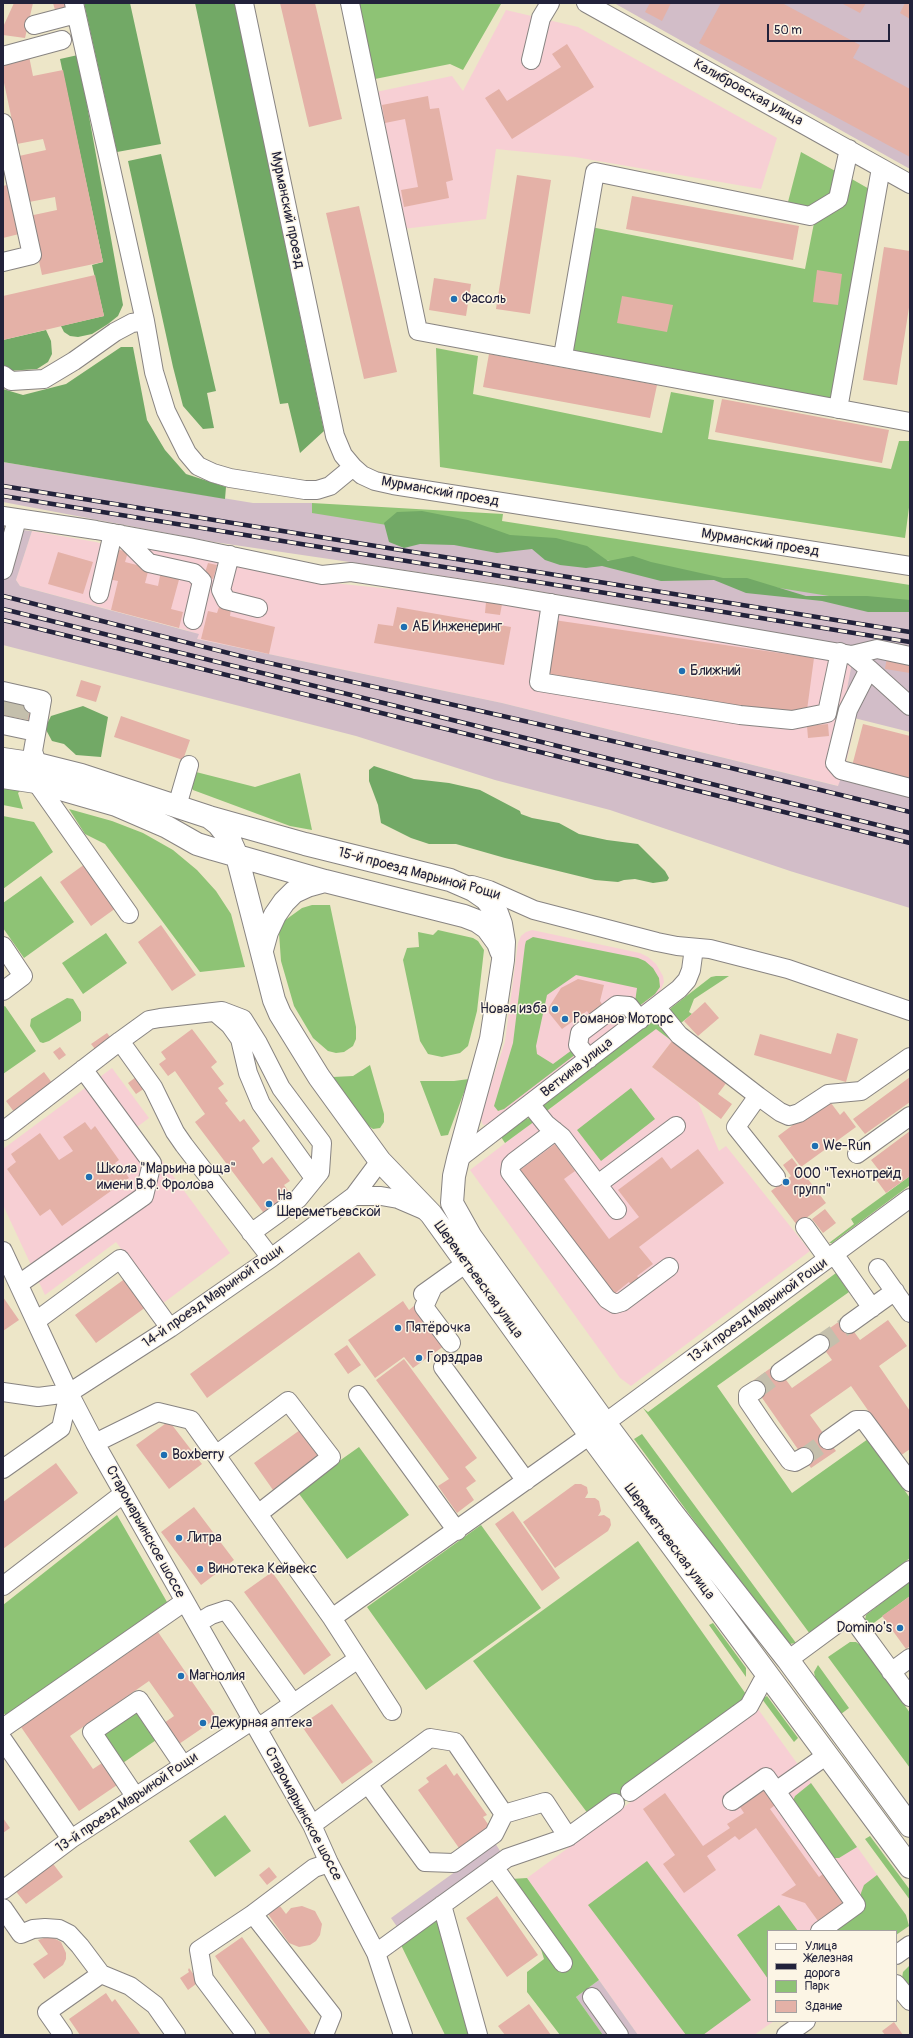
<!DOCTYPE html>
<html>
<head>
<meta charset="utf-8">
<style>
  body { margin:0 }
  #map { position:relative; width:913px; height:2038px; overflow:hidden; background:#ede6c8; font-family:Pangolin,sans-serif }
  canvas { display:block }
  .frame { position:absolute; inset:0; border:4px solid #22223b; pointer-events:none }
  .legend { position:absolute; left:767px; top:1930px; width:130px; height:92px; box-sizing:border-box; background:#fcf5e5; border:1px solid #a5a1a1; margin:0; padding:5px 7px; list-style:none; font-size:12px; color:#22223b }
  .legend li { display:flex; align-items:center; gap:8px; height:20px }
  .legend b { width:20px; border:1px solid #a5a1a1 }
  .scale { position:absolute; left:767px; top:24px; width:123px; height:18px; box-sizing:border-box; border:2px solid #22223b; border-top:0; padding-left:5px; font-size:12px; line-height:14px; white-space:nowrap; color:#22223b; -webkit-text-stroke:3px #fcf5e5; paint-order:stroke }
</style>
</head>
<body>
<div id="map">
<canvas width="913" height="2038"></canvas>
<div class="frame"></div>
<ul class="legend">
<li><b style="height:5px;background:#fff"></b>Улица</li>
<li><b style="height:5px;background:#22223b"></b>Железная дорога</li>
<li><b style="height:11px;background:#8ec375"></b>Парк</li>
<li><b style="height:11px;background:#e4b1a7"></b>Здание</li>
</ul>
<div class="scale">50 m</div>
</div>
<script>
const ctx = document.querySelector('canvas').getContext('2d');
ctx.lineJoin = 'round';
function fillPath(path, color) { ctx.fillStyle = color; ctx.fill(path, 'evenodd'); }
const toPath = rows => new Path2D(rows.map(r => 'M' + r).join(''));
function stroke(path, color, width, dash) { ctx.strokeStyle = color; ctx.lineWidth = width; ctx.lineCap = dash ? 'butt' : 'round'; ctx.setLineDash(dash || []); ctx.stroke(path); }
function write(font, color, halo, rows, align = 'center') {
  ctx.font = font + ' Pangolin,sans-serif'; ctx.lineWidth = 3; ctx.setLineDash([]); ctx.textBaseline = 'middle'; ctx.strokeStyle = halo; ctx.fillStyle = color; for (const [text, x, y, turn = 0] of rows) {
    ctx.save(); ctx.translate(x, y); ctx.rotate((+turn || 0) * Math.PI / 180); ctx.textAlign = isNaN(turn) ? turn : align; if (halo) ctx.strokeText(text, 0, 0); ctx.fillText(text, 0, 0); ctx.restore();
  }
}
fillPath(toPath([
  [506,10,578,27,777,138,761,189,575,157,496,149,486,219,403,229,376,92,452,76,463,91],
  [32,531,96,542,128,552,135,544,210,558,218,563,323,582,431,593,434,574,492,583,855,647,842,715,856,720,845,767,839,786,502,703,197,639,198,634,179,628,20,586,16,580],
  [532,930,640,953,648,957,656,964,663,976,664,982,660,992,491,1124,483,1125,480,1116,505,1042,518,943,521,936,526,932],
  [656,1028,672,1041,652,1067,698,1102,719,1151,726,1146,810,1251,631,1386,620,1378,470,1170],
  [112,1068,149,1118,137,1127,230,1253,162,1304,116,1242,45,1295,3,1205,3,1149],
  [758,1709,906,1915,909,1926,896,1935,896,1931,768,1931,768,2021,774,2021,754,2035,638,2035,527,1878]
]), '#f7cfd4');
fillPath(toPath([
  [614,3,910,3,910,169],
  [3,462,253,503,312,503,312,506,910,605,910,732,842,715,855,647,492,583,214,542,3,502],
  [3,528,32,531,16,580,20,586,199,634,197,639,502,703,838,786,845,767,910,783,910,908,790,871,610,810,495,780,356,736,3,645],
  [495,1843,504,1857,400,1931,391,1918],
  [599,1980,638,2035,603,2035,576,1997]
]), '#d2bdc8');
fillPath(toPath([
  [357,3,498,3,501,4,463,70,450,64,375,79],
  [801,152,837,172,833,194,809,207,788,202],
  [850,178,871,190,833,402,567,349,591,227,805,269,814,223],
  [436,348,478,356,473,394,662,433,671,392,714,400,708,439,891,469,899,441,910,441,910,500,905,538,440,467],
  [312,503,503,514,502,521,910,585,910,609,312,513],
  [196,772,255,787,300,773,312,830,290,826,193,790,191,787],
  [3,787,20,791,18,793,23,809,3,805],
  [69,809,112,821,143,833,173,850,197,870,216,891,231,914,245,967,200,972,105,844,85,834],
  [3,816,34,822,53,852,3,889],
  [41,876,74,922,24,958,3,928,3,903],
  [312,905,330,905,334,924,356,1027,356,1039,353,1046,344,1052,336,1053,328,1051,313,1038,294,1006,281,961,279,933,284,921,302,908],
  [438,930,473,938,478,941,484,950,477,1011,468,1046,460,1053,442,1057,428,1054,420,1041,403,960,407,948,419,947,418,932,433,935],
  [106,933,127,963,83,994,62,963],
  [533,937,638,958,645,961,653,968,659,978,660,987,655,994,638,1007,635,1002,637,988,576,975,547,995,536,1046,537,1054,553,1064,572,1050,576,1054,504,1109,498,1111,494,1106,513,1043,525,945,526,941],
  [716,976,729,976,694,999,689,1012,692,1014,676,1027,669,1013,671,1008,711,977],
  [67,998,73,999,81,1012,81,1021,49,1041,43,1043,40,1042,30,1026,31,1019],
  [5,1006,36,1051,3,1074,3,1007],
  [650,1023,660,1024,669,1034,672,1041,656,1029,544,1113,543,1107,546,1102],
  [370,1065,384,1114,384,1122,380,1128,373,1129,367,1125,333,1077,353,1076],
  [469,1079,448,1135,441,1136,420,1081,454,1081],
  [631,1088,655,1119,601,1161,577,1130],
  [530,1118,535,1121,505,1143,501,1137,524,1119],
  [910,1176,910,1185,832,1243,829,1243,854,1224,851,1219],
  [836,1273,849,1292,717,1386,792,1493,868,1439,910,1498,910,1558,810,1634,643,1408,648,1412],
  [642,1434,796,1643,789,1644,781,1639,634,1439],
  [359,1447,409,1515,347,1559,297,1491],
  [117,1515,167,1602,6,1716,3,1712,3,1605],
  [481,1525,541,1608,426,1690,367,1607],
  [638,1541,755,1707,595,1823,473,1661],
  [910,1581,910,1596,867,1628,865,1620,866,1615],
  [713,1623,746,1668,746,1677,709,1625],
  [850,1642,856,1642,866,1649,910,1713,910,1768,828,1657],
  [818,1665,849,1708,841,1714,815,1677,814,1672],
  [767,1696,798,1738,794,1742,762,1699],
  [139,1709,159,1738,120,1765,100,1736],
  [811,1783,857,1847,839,1858,831,1858,792,1803,795,1796],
  [225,1815,251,1851,215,1877,189,1841],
  [870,1836,910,1890,910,1900,865,1839],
  [647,1861,751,2000,703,2035,686,2035,588,1905],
  [877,1875,906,1915,909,1926,896,1935,896,1931,834,1931,865,1909,861,1901,861,1893,864,1885],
  [527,1878,599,1980,576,1997,603,2035,560,2035,527,1992,527,1972,544,1959,540,1946,511,1879],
  [779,1905,798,1931,768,1931,768,1979,737,1935],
  [433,1920,441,1923,472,2035,445,2035,401,1945,409,1935,424,1930],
  [910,1965,910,1993,902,1978,903,1972]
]), '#8ec375');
fillPath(toPath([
  [84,3,130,3,161,144,117,152],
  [195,3,235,3,324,431,300,453,288,403,280,404],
  [78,55,123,305,118,316,108,324,92,334,78,337,70,336,64,332,61,326,104,316,92,265,103,262,60,59],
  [161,154,216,391,207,393,214,428,203,429,183,406,173,367,128,161],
  [46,330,51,341,52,354,48,362,37,369,7,371,3,369,3,340],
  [121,347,133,347,147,420,165,450,186,474,226,487,225,499,3,462,3,389,23,395,66,384],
  [422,511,468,520,510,535,556,538,587,546,608,561,633,556,651,562,723,578,747,578,806,596,867,596,910,600,910,612,868,612,822,601,746,593,714,580,661,581,602,566,586,568,560,565,545,560,532,549,497,553,454,545,420,544,404,548,389,542,384,523,397,512],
  [83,706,108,717,101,757,76,755,64,744,52,741,45,728,51,716],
  [374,766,414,779,449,783,480,790,520,811,521,814,532,818,559,823,579,834,607,840,638,844,665,871,669,878,667,881,653,883,635,879,624,880,618,882,595,880,505,858,456,844,429,844,411,838,381,823,378,805,369,781,369,770]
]), '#72a966');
fillPath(toPath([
  [14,3,33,3,25,38,3,35,3,27],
  [53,3,65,3,66,7,55,10],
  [280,3,315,3,342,119,309,127],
  [650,3,671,3,662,21,645,12],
  [721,3,782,3,860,45,853,58,910,89,910,157,699,43],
  [841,3,866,3,860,13],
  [905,3,910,3,910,19,900,13],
  [567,44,594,87,512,139,485,98,499,89,507,101,561,67,552,54],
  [29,56,33,76,63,70,103,262,42,275,29,216,57,210,55,197,29,202,19,156,46,150,43,139,17,144,3,78,3,61],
  [428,96,430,109,439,108,453,180,446,182,449,198,404,207,401,190,418,187,405,119,385,123,382,105],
  [517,175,551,180,530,314,496,309],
  [11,184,23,233,3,238,3,186],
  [632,196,799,226,793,260,626,229],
  [359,206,397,372,364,379,326,213],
  [884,247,910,251,910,301,897,385,863,380],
  [817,270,842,274,838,305,813,302],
  [95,275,104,316,3,340,3,296],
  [434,278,471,284,466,316,429,310],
  [622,296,673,305,667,332,617,323],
  [489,354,657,385,650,418,483,387],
  [722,399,889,430,882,463,715,432],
  [116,549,128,552,125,562,149,568,145,583,158,586,161,571,180,576,171,609,183,612,179,628,111,610,118,581,108,579],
  [58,552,93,562,83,594,48,584],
  [208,563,217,565,213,579,204,576],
  [486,602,502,604,500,615,485,613],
  [219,607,231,609,230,616,275,627,269,654,201,639,208,611,217,613],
  [397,607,511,627,504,665,374,643,378,624,393,626],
  [554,620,814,658,807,710,794,715,545,678],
  [887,657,910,662,910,673,885,669],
  [81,680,101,686,96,702,76,696],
  [3,698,39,705,35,721,3,715],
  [121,716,190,740,183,760,114,737],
  [828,724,829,736,808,738,807,726],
  [863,724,910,736,910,780,852,766],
  [85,864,116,908,91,926,60,882],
  [161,925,196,975,172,991,138,942],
  [578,979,604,985,600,1001,602,1004,601,1010,591,1017,587,1011,562,1029,549,1013,549,1007,561,988],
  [705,1002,719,1018,698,1036,684,1021],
  [192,1029,217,1062,211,1067,224,1084,218,1088,228,1101,225,1103,240,1122,244,1119,260,1141,252,1148,263,1164,272,1157,290,1181,284,1185,292,1196,266,1216,195,1122,205,1114,175,1071,168,1076,159,1064,166,1059,161,1052],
  [107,1033,114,1042,99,1054,91,1044],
  [837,1033,858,1039,846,1082,754,1055,760,1034,831,1054],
  [672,1041,727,1082,718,1094,732,1104,721,1119,652,1067],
  [60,1047,66,1055,59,1060,53,1052],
  [44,1072,55,1087,17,1116,6,1101],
  [136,1077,145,1088,136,1094,128,1083],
  [910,1077,910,1102,865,1134,853,1119],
  [828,1099,840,1115,844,1111,856,1127,801,1167,778,1136],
  [85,1122,91,1130,95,1126,119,1160,115,1163,119,1170,122,1168,129,1178,62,1226,50,1209,40,1216,7,1169,16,1162,11,1154,40,1133,59,1160,73,1151,63,1137],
  [910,1131,910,1176,886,1193,875,1178,881,1173,871,1160],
  [555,1144,575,1171,564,1179,609,1239,639,1217,618,1190,662,1157,671,1169,698,1149,724,1183,639,1247,653,1264,637,1276,642,1281,633,1288,629,1282,614,1294,520,1170],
  [792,1158,826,1203,797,1225,771,1191,791,1176,783,1165],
  [825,1209,836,1223,823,1233,812,1219],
  [359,1252,376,1275,207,1398,190,1374],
  [126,1278,146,1307,96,1343,75,1315],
  [3,1297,19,1320,3,1331],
  [403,1301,409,1310,415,1305,444,1346,413,1368,404,1357,375,1378,348,1340],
  [844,1318,860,1340,888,1320,907,1346,879,1366,910,1411,910,1449,900,1456,851,1386,810,1415,836,1451,811,1468,751,1382,775,1365,792,1388,832,1360,816,1338],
  [347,1345,361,1365,348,1374,334,1354],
  [404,1359,477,1458,465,1467,476,1481,466,1488,474,1500,457,1513,438,1486,449,1479,376,1380],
  [169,1421,202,1464,169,1489,136,1445],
  [300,1430,319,1457,273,1490,254,1463],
  [56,1463,78,1493,3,1549,3,1502],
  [575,1484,581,1484,587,1487,588,1493,585,1498,595,1498,599,1501,601,1511,598,1516,604,1515,610,1519,611,1525,608,1531,555,1568,523,1522],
  [194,1507,234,1560,201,1585,161,1532],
  [513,1511,560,1578,542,1591,495,1524],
  [272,1572,331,1655,304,1675,244,1592],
  [910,1596,910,1646,906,1649,882,1616],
  [158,1632,217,1718,179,1744,164,1723,174,1716,149,1681,70,1736,93,1769,102,1763,117,1785,79,1811,21,1727],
  [332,1704,373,1762,342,1784,301,1725],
  [446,1764,454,1776,457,1773,487,1815,483,1817,492,1830,472,1844,469,1840,459,1848,418,1790,429,1782,426,1778],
  [763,1787,775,1805,770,1809,819,1877,823,1874,844,1903,818,1921,805,1903,781,1895,796,1885,756,1828,739,1840,735,1836,707,1856,716,1870,684,1893,663,1864,675,1855,643,1809,665,1793,703,1846,730,1828,727,1824,744,1813,738,1804],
  [3,1818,10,1828,3,1833],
  [51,1861,63,1877,26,1904,14,1889],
  [269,1867,277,1877,267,1885,259,1875],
  [497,1896,538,1955,507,1977,466,1918],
  [280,1906,286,1914,291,1908,302,1906,315,1911,322,1924,320,1935,316,1941,310,1945,299,1947,289,1943,268,1914],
  [50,1936,61,1942,66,1953,66,1959,63,1965,44,1979,33,1964,48,1954,38,1940],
  [242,1937,311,2034,309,2035,271,2035,215,1956],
  [189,1968,201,1985,198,1987,196,1984,188,1990,180,1978,189,1972,188,1970],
  [106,1993,112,2002,115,1999,141,2035,80,2035,69,2019],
  [529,2004,551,2035,505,2035,498,2026],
  [894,2022,903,2035,885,2035,882,2031]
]), '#e4b1a7');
stroke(toPath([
  [5,715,9,699],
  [19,718,22,702],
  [820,1344,849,1324],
  [756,1390,780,1372],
  [804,1457,828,1440]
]), '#c4bfac', 18, [18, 9]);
const minor = toPath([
  [74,3,145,321,154,372,166,411,187,453,198,466,213,473,230,478,305,490,317,490,330,486,353,467],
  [244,3,335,436,343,455,353,467,362,475,375,481,393,485,910,566],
  [350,3,418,331,910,422],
  [586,3,910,184],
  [34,25,76,14],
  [3,56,62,40],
  [531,60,541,18,550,3],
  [3,123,32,255,3,262],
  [563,356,595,172,810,216,838,199,849,149],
  [3,375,11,381,44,379,74,361,115,332,132,323,145,321],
  [838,409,881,168],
  [3,516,96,530,189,547,322,575,351,572,502,595,852,655,869,669,848,710,835,763,841,770,910,788],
  [120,534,149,563,194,573,202,581,193,620],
  [3,543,10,545,17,519],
  [230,555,221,590,226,600,258,608],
  [3,570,10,545],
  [99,594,113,533],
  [551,603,539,682,740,715,792,720,827,713,840,652],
  [852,655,877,649,910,656],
  [869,669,910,706],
  [3,691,34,698,33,704],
  [34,698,42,700,33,751,37,764],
  [3,725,36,732],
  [36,782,129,914],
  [177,806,189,765],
  [472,885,489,890,534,910,657,942,677,946,710,949,788,969,910,1011],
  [3,946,23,976,3,991],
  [656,1007,679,1035,758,1096,736,1127,776,1177],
  [215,1012,230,1025,240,1039,248,1073,261,1104,314,1178],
  [120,1041,149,1020,160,1018,222,1011,243,1019,258,1043,281,1088,322,1143,320,1172,298,1199,251,1233],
  [589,1059,578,1045,580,1033,617,1005,629,1006,640,1020],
  [758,1096,780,1112,789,1116,799,1113,828,1094,861,1091,910,1057],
  [530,1104,546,1124,562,1137,617,1210],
  [3,1131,120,1041,153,1087,175,1132,184,1145,271,1258],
  [555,1131,514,1162,511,1165,510,1172,607,1299,615,1304,622,1302,669,1267],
  [857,1154,910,1116],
  [458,1159,679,989,687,980,691,970,694,948],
  [598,1184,676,1126],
  [354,1196,381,1196,398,1199,426,1211],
  [805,1227,828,1259],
  [3,1251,69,1393,95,1443,312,1825,329,1863,376,1953,403,2035],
  [834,1254,872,1308],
  [878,1268,910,1313],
  [19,1284,144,1196,152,1163,83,1069],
  [433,1287,424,1307,451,1343],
  [423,1294,465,1264],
  [36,1321,120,1259,170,1328],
  [849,1324,895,1291],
  [443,1367,526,1481],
  [780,1372,820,1344],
  [756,1390,748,1395,748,1401,767,1429,790,1461,795,1462,804,1457],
  [3,1392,38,1397,69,1393,170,1328,271,1258,354,1196,380,1161],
  [358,1395,457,1531],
  [605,1423,910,1198],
  [828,1440,856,1420,864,1420,910,1482],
  [95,1443,158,1412,191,1420,332,1618,392,1711],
  [216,1455,288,1401,331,1457,258,1514],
  [3,1469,61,1428,69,1393],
  [3,1586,123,1494],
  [850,1615,910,1697],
  [332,1618,590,1435],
  [198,1623,211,1615,226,1610,293,1703],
  [788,1660,910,1570],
  [891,1672,910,1658],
  [3,1728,184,1602],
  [258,1728,358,1659],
  [3,1740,71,1839],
  [776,1791,827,1755],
  [630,1792,749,1706,762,1682,769,1676],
  [135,1796,92,1732,139,1700,183,1765],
  [732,1801,766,1777,856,1905,820,1931],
  [312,1825,430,1738,455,1742,504,1814,494,1834,454,1863,425,1862,368,1784],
  [568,1837,615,1803],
  [494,1867,563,1963],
  [3,1890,71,1839,253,1720],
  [442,1905,478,2035],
  [3,1908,21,1934,33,1929,45,1928,59,1929,69,1934,80,1946,101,1974,47,2012,63,2035],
  [253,1914,332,2015,324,2035],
  [376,1953,507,1858,568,1837,545,1802,504,1814],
  [896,1955,910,1945],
  [101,1974,130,1986,155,2005,176,2035],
  [896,1984,910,2001],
  [592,1997,619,2035],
  [246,2035,204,1979,199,1950,253,1914,314,1868,329,1863],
  [786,2035,806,2021]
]);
const major = toPath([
  [3,759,37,764,81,775,209,817,305,844,450,880,473,890,486,899,497,913,501,924,504,942,503,960,491,1039,458,1159,454,1176,452,1203,471,1237,605,1423,671,1511,788,1660,910,1826],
  [3,777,36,782,116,805,167,827,197,844,213,849,325,881,464,916,477,921,487,928,498,943,501,951],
  [209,817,218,824,229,838,237,856,274,1000,280,1014,319,1077,380,1161,431,1214,590,1435,910,1867],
  [262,950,267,932,275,915,284,902,294,892,307,886,325,881]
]);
stroke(minor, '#888482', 20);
stroke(major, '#888482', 24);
stroke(minor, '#fff', 18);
stroke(major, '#fff', 22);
const rail = toPath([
  [3,486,910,632],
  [3,496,910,642],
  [3,596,256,660,727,767,910,812],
  [3,609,910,833],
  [3,620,910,843]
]);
stroke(rail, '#22223b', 4.5);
stroke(rail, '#fcf5e5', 3, [9]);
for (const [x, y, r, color] of [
  [454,299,4,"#1f6fb2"],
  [404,627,4,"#1f6fb2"],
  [682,671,4,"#1f6fb2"],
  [555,1009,4,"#1f6fb2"],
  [565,1019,4,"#1f6fb2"],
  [815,1146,4,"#1f6fb2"],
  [89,1177,4,"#1f6fb2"],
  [786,1182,4,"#1f6fb2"],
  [269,1204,4,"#1f6fb2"],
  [398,1328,4,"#1f6fb2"],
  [419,1358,4,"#1f6fb2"],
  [164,1455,4,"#1f6fb2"],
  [179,1538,4,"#1f6fb2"],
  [200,1569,4,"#1f6fb2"],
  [900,1628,4,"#1f6fb2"],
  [181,1676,4,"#1f6fb2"],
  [203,1723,4,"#1f6fb2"]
]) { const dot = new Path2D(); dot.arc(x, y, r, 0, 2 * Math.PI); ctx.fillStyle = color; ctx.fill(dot); stroke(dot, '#fcf5e5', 1.5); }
write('14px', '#22223b', '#fcf5e5', [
  ["Калибровская улица",748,93,29],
  ["Мурманский проезд",287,210,78],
  ["Мурманский проезд",440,492,10],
  ["Мурманский проезд",760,543,9],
  ["15-й проезд Марьиной Рощи",419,874,15],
  ["Веткина улица",577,1068,-38],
  ["Шереметьевская улица",478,1280,54],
  ["14-й проезд Марьиной Рощи",213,1297,-35],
  ["13-й проезд Марьиной Рощи",758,1311,-36],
  ["Старомарьинское шоссе",145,1532,61],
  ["Шереметьевская улица",669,1542,53],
  ["13-й проезд Марьиной Рощи",127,1803,-34],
  ["Старомарьинское шоссе",303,1814,62]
]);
write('14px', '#22223b', '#fcf5e5', [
  ["Фасоль",462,299],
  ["АБ Инженеринг",412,627],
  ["Ближний",690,671],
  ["Новая изба",547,1009,"right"],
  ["Романов Моторс",573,1019],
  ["We-Run",823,1146],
  ["Школа \"Марьина роща\"",97,1169],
  ["имени В.Ф. Фролова",97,1185],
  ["ООО \"Технотрейд",794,1174],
  ["групп\"",794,1190],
  ["На",277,1196],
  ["Шереметьевской",277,1212],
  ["Пятёрочка",406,1328],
  ["Горздрав",427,1358],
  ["Boxberry",172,1455],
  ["Литра",187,1538],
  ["Винотека Кейвекс",208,1569],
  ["Domino's",892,1628,"right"],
  ["Магнолия",189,1676],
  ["Дежурная аптека",211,1723]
], 'left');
</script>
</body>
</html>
